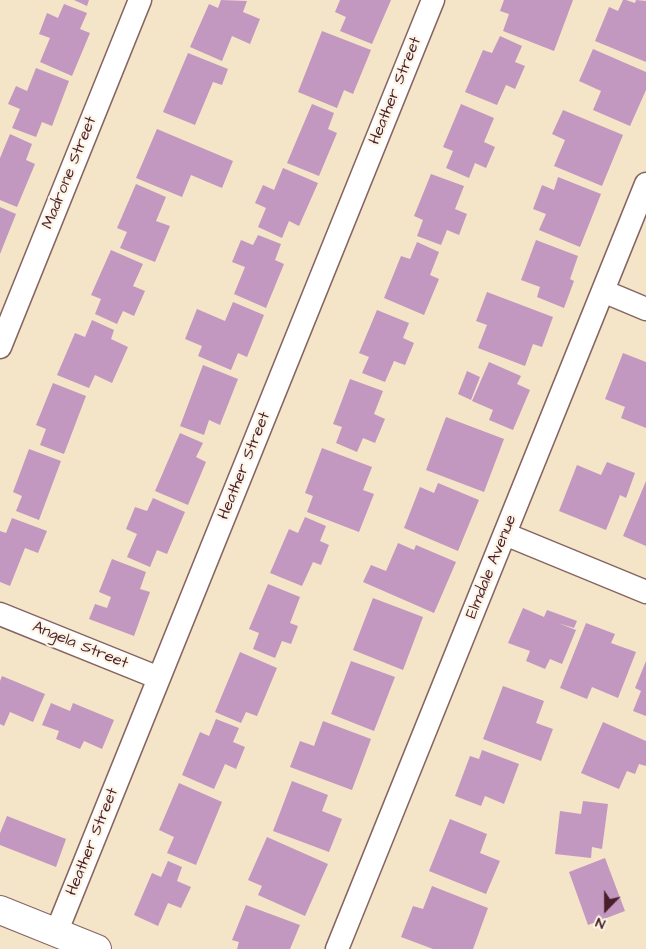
<!DOCTYPE html>
<html>
<head>
<meta charset="utf-8">
<style>
  body { margin:0 }
  #map { position:relative; width:646px; height:949px; overflow:hidden; background:#f4e4c8; font-family:"Architects Daughter",sans-serif }
  canvas { display:block }
  .north { position:absolute; left:581px; top:884px; width:50px; height:50px; -webkit-text-stroke:4px #fcf5e5; paint-order:stroke; rotate:202deg; font-size:14px; font-weight:700; line-height:20px; text-align:center; color:#4a1f2b }
  .north::after { content:''; display:block; margin:auto; width:18px; height:22px; background:#4a1f2b; clip-path:polygon(50% 0,100% 100%,50% 72%,0 100%) }
</style>
</head>
<body>
<div id="map">
<canvas width="646" height="949"></canvas>
<div class="north">N</div>
</div>
<script>
const ctx = document.querySelector('canvas').getContext('2d');
ctx.lineJoin = 'round';
function fillPath(path, color) { ctx.fillStyle = color; ctx.fill(path, 'evenodd'); }
const toPath = rows => new Path2D(rows.map(r => 'M' + r).join(''));
function stroke(path, color, width, dash) { ctx.strokeStyle = color; ctx.lineWidth = width; ctx.lineCap = dash ? 'butt' : 'round'; ctx.setLineDash(dash || []); ctx.stroke(path); }
function write(font, color, halo, rows, align = 'center') {
  ctx.font = font + ' "Architects Daughter",sans-serif'; ctx.lineWidth = 4.5; ctx.setLineDash([]); ctx.textBaseline = 'middle'; ctx.strokeStyle = halo; ctx.fillStyle = color; for (const [text, x, y, turn = 0] of rows) {
    ctx.save(); ctx.translate(x, y); ctx.rotate((+turn || 0) * Math.PI / 180); ctx.textAlign = isNaN(turn) ? turn : align; if (halo) ctx.strokeText(text, 0, 0); ctx.fillText(text, 0, 0); ctx.restore();
  }
}
fillPath(toPath([
  [74,0,89,0,87,6],
  [221,0,247,1,243,12,260,19,250,44,232,36,222,61,190,47,209,4,218,8],
  [340,0,391,0,372,44,340,31,346,17,335,12],
  [504,0,573,0,554,51,503,31,509,14,500,11],
  [623,0,626,0,635,3,636,0,646,1,646,62,595,41,609,7,618,11],
  [64,4,87,13,80,29,90,33,72,76,40,62,50,38,39,34,47,13,58,18],
  [322,31,371,50,353,94,344,90,337,108,298,92],
  [500,36,522,46,515,62,525,66,515,89,506,85,497,105,465,92,483,50,492,53],
  [593,49,646,72,646,90,630,126,593,110,601,91,579,81],
  [188,53,228,69,222,85,213,82,195,125,163,112],
  [36,68,69,81,52,126,42,122,36,137,12,128,20,109,8,104,16,86,27,91],
  [312,104,334,113,328,129,337,133,319,176,287,163],
  [461,104,494,118,484,142,495,147,486,168,475,163,469,178,446,168,453,151,443,147],
  [563,110,623,135,602,186,554,166,565,140,552,134],
  [157,129,233,161,222,188,191,175,182,197,136,178],
  [10,134,32,144,26,160,35,164,17,207,0,200,0,158],
  [283,168,318,183,299,226,289,221,282,238,258,227,266,208,255,203,263,185,274,190],
  [431,174,464,186,455,209,467,214,459,235,447,230,441,245,417,236,423,220,414,216],
  [558,177,601,194,580,247,539,230,546,214,533,209,542,185,554,190],
  [136,184,166,197,156,221,170,226,155,262,120,248,127,232,117,228],
  [0,207,16,214,0,254],
  [258,235,281,244,275,260,284,264,266,308,234,294,245,267,232,262,241,240,253,245],
  [536,240,578,256,570,279,574,281,564,308,537,297,540,287,521,280],
  [417,242,439,252,430,275,439,279,424,315,384,298,401,256,410,259],
  [111,250,143,264,133,286,145,291,134,316,123,311,117,324,95,314,101,299,91,295],
  [487,292,553,317,542,347,533,344,525,366,478,348,487,325,476,321],
  [233,302,264,315,247,357,238,353,231,370,198,356,202,346,185,339,197,309,225,321],
  [377,310,409,323,403,338,414,343,405,365,394,361,385,382,362,373,369,357,359,353],
  [92,320,114,330,111,339,128,347,112,383,95,375,89,388,57,375,75,333,85,337],
  [623,353,646,362,646,428,621,418,625,407,605,399],
  [489,362,521,376,517,384,530,390,513,430,489,420,493,410,472,401],
  [203,365,238,379,220,425,209,420,204,435,180,426],
  [467,371,480,377,471,400,458,394],
  [350,379,383,391,374,414,385,419,375,443,363,438,357,452,336,443,342,427,333,424],
  [53,383,86,396,64,454,40,445,46,429,36,425],
  [446,417,504,439,484,492,426,470],
  [180,433,203,443,196,457,206,462,188,505,155,491],
  [322,448,372,467,363,490,374,494,359,532,307,512,313,496,305,493],
  [29,449,61,461,39,520,16,511,22,496,13,492],
  [607,462,635,473,626,498,620,495,606,530,559,511,577,465,601,475],
  [646,481,646,546,623,536],
  [438,483,479,500,458,551,404,528,420,487,434,493],
  [153,498,185,512,167,554,157,550,150,567,127,557,137,534,126,529,135,507,147,511],
  [305,517,326,526,320,541,329,545,321,565,313,562,302,586,270,573,289,529,298,533],
  [12,518,47,531,38,553,25,548,10,586,0,582,0,531,6,533],
  [398,543,414,550,416,545,456,562,434,613,363,582,371,565,386,571],
  [112,559,146,572,140,589,150,592,134,636,89,619,95,604,107,608,111,597,99,592],
  [268,584,300,597,290,623,298,626,291,644,282,641,275,658,253,649,259,633,249,629],
  [373,598,423,617,403,670,353,650],
  [523,608,544,617,547,610,577,621,574,628,558,623,576,630,562,664,550,659,545,669,526,661,530,651,508,643],
  [586,623,615,634,611,643,636,652,618,698,592,687,587,699,560,688],
  [240,652,277,668,257,716,246,712,241,723,215,712],
  [351,661,395,677,374,731,331,714],
  [646,661,646,716,633,711,641,691,635,688],
  [2,676,45,694,33,722,10,712,4,726,0,724,0,681],
  [503,686,544,701,536,723,553,729,541,761,483,739],
  [51,703,70,711,73,703,114,720,102,749,84,741,80,749,56,739,59,731,42,725],
  [216,719,239,728,233,742,245,747,236,769,225,764,214,789,182,775,200,732,209,736],
  [323,721,371,739,352,790,290,767,300,741,314,746],
  [603,722,646,741,646,766,639,764,635,774,627,771,619,789,581,773],
  [482,750,519,764,504,804,485,796,481,806,455,796,470,756,479,759],
  [292,781,328,795,322,811,342,819,329,852,273,831],
  [179,783,222,802,196,865,167,853,174,837,159,830],
  [583,801,608,804,602,849,592,847,591,858,555,854,560,811,581,814],
  [7,816,66,839,56,867,0,845,0,833],
  [450,819,487,834,480,853,500,861,486,894,429,871],
  [267,837,328,864,305,916,258,895,262,886,248,880],
  [605,858,625,911,588,925,569,872],
  [168,861,182,867,177,881,191,887,181,908,168,903,158,926,134,915,152,873,161,877],
  [432,886,488,908,473,949,433,949,401,937,413,906,423,909],
  [246,905,300,925,290,949,237,949,239,942,232,940]
]), '#c298c0');
const street = toPath([
  [603,291,646,309],
  [0,347,140,0],
  [505,534,646,592],
  [0,614,159,678],
  [56,933,433,0],
  [337,949,646,184]
]);
const secondary = toPath([
  [0,910,97,949]
]);
stroke(street, '#866462', 25);
stroke(secondary, '#866462', 30);
stroke(street, '#fff', 22);
stroke(secondary, '#fff', 28);
write('16px', '#4a1f2b', '#fcf5e5', [
  ["Heather Street",396,91,-68],
  ["Madrone Street",70,173,-68],
  ["Heather Street",245,466,-68],
  ["Elmdale Avenue",492,567,-68],
  ["Angela Street",80,646,22],
  ["Heather Street",93,842,-68]
]);
</script>
</body>
</html>
